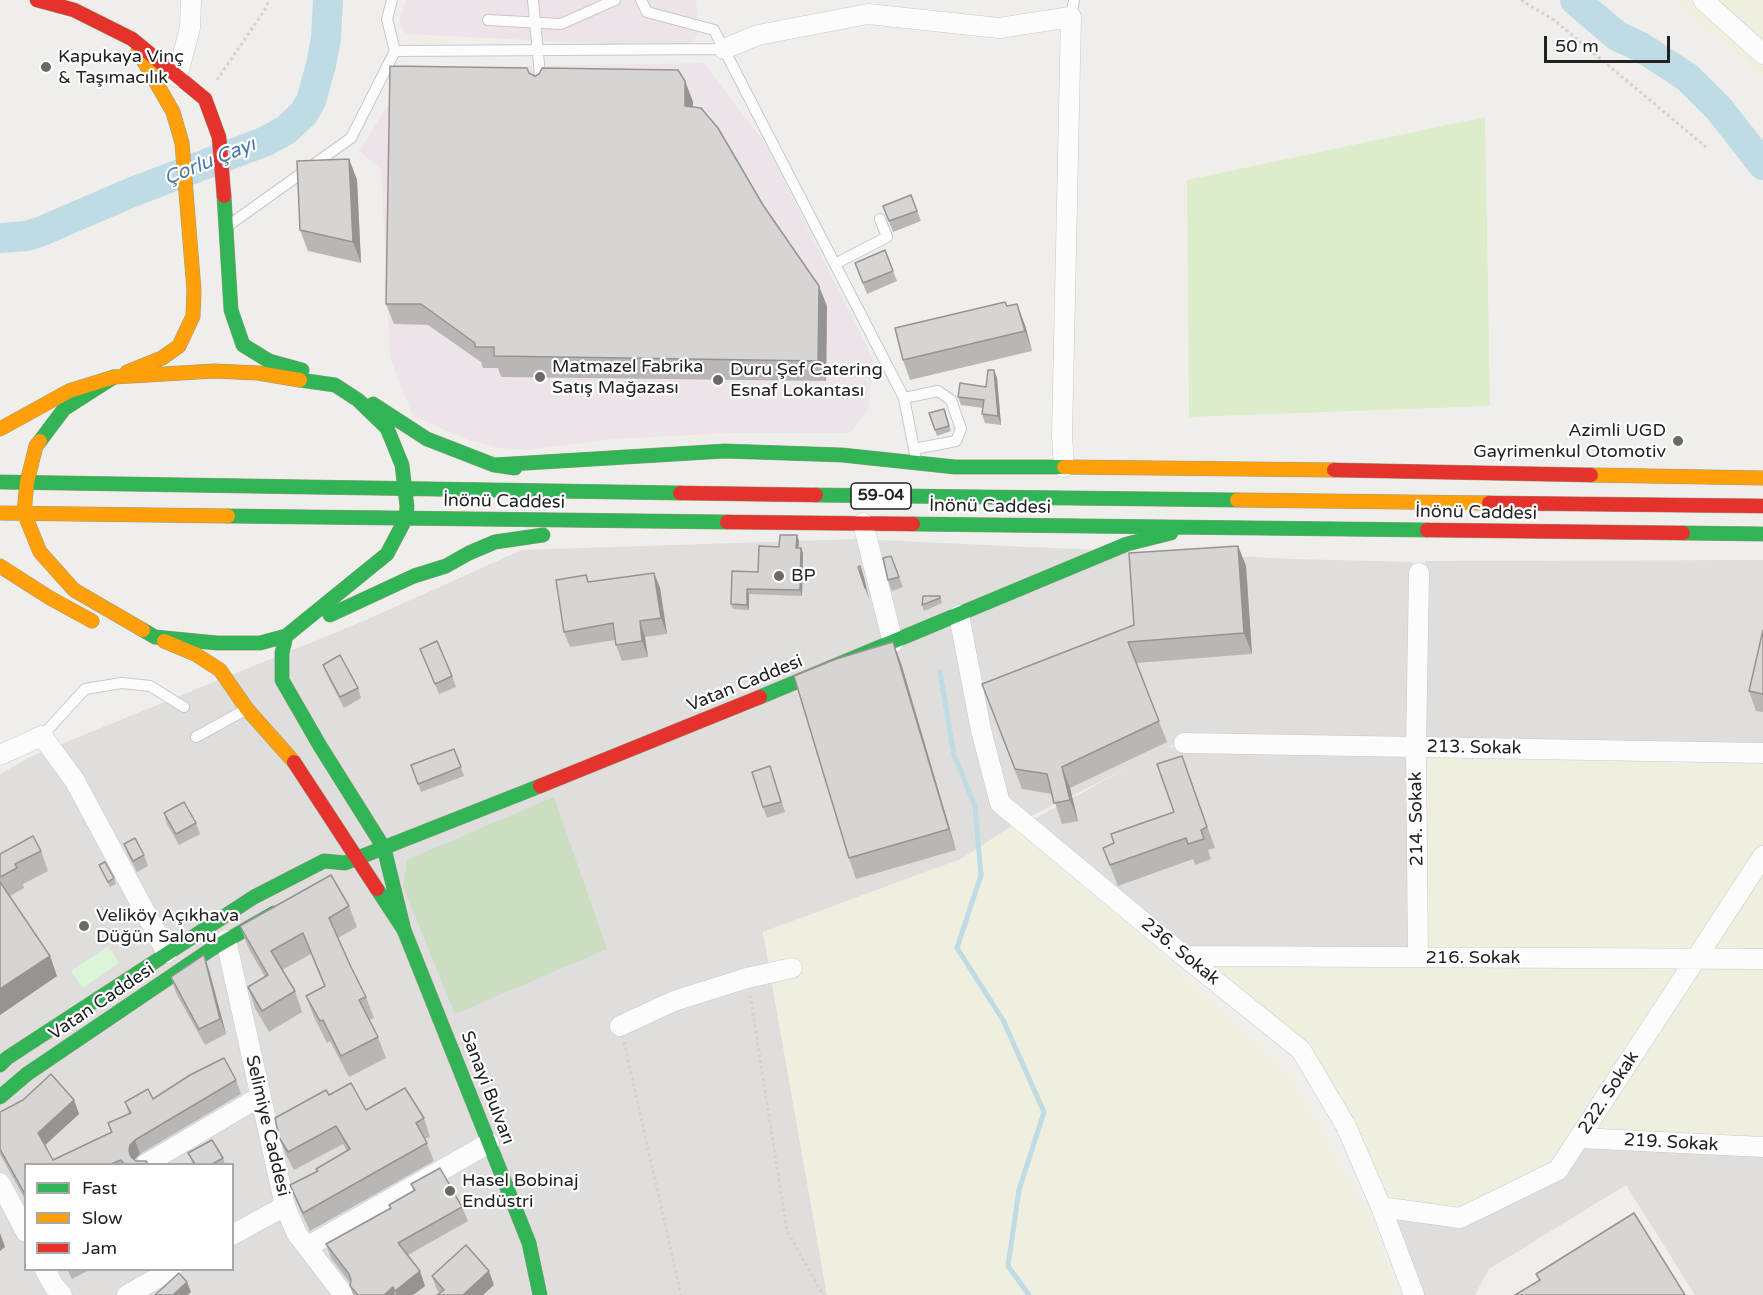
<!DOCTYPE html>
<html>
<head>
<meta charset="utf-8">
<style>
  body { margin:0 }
  #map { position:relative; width:1763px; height:1295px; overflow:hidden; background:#f0eeeb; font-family:"Varela Round",sans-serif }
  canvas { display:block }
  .legend { position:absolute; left:24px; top:1163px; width:210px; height:108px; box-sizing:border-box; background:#fff; border:2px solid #a7a7a7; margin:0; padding:8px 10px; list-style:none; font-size:18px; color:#222 }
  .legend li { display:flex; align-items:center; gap:12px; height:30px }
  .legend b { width:30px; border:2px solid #a7a7a7 }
  .scale { position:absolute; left:1544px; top:36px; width:126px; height:27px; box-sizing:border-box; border:3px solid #222; border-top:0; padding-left:8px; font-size:18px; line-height:21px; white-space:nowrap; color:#222; -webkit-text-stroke:4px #fff; paint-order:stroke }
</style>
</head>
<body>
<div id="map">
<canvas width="1763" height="1295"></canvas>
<ul class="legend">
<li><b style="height:8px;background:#30b455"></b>Fast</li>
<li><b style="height:8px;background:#ff9f0a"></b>Slow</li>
<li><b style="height:8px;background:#e5322d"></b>Jam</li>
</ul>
<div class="scale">50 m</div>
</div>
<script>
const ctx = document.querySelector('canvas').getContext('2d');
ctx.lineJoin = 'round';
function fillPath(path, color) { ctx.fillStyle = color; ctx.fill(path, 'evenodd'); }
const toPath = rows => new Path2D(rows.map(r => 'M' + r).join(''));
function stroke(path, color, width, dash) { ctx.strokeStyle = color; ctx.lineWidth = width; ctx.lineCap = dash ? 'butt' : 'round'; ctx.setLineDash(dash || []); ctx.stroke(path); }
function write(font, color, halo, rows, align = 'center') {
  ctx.font = font + ' "Varela Round",sans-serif'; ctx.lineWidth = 4.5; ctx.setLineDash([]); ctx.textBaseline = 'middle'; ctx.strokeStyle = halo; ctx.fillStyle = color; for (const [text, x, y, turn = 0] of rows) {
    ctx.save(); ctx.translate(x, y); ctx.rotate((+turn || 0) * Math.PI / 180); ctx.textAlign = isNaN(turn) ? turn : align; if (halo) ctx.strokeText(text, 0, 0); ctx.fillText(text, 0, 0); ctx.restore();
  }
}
fillPath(toPath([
  [856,539,1293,559,1413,562,1410,741,1185,739,1169,747,1412,752,1413,953,1184,950,1034,819,1129,767,1012,826,961,859,763,932,827,1295,0,1295,0,774,32,756,359,623,522,550],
  [26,1164,232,1164,232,1270,26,1270],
  [1763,560,1763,747,1422,741,1425,561],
  [1581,1139,1763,1148,1763,1295,1695,1295,1626,1185,1489,1269,1475,1295,1420,1295,1386,1209]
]), '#dfdedc');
fillPath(toPath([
  [406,0,696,0,699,34,687,48,406,34,399,22],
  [704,63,767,146,874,361,868,410,850,433,734,433,614,439,528,450,501,448,468,440,413,416,390,358,381,169,359,151,411,68]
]), '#ede4e9');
fillPath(toPath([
  [1673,0,1763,0,1763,78],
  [1421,752,1763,758,1763,954,1423,953],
  [1012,826,1157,950,1291,1075,1370,1215,1399,1295,827,1295,763,932,961,859],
  [1204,962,1688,963,1558,1163,1461,1214,1385,1202,1307,1049],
  [1698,964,1763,964,1763,1142,1588,1133]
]), '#efefdf');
fillPath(toPath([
  [1485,117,1490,406,1189,417,1187,180]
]), '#ddeccb');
fillPath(toPath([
  [554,797,607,949,455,1014,403,887,407,860]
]), '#cbdec1');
fillPath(toPath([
  [108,946,119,963,83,988,71,971]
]), '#daf5da');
stroke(toPath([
  [940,672,954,755,975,806,981,875,957,948,1003,1020,1044,1112,1019,1190,1008,1266,1029,1295]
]), '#bfdbe3', 5);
stroke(toPath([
  [1575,0,1617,36,1641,47,1687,77,1720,110,1763,165],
  [0,238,27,236,42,231,130,193,266,141,286,130,304,113,311,101,321,65,326,38,328,0]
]), '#bfdbe3', 30);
const lane = toPath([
  [392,0,387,19,395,51],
  [533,0,541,86],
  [641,0,647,12,714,30,904,398,916,459],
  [1071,17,1074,0],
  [488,20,561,24,615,0],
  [229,225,351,138,395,51,724,49],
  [835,264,887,237,880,219],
  [904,398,938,391,951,400,961,429,956,441,914,449],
  [42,736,85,689,122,683,150,686,184,707],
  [196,737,245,710]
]);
const street = toPath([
  [1703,0,1763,54],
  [724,49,758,35,868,14,999,28,1071,17,1062,435,1064,467],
  [177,77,190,28,191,0],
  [863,523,893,643],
  [959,615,981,730,1000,803,1184,956,1301,1050,1346,1126,1381,1207,1414,1295],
  [1184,743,1763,753],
  [0,755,42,736,75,781,167,953],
  [226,940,285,1206,297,1234,344,1295],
  [1184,956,1763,959],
  [1418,957,1416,747,1419,573],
  [620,1026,674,1001,747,978,792,968],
  [1580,1138,1763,1147],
  [146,1164,261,1096],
  [0,1183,26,1232],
  [1381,1207,1460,1218,1558,1170,1763,856],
  [232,1235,285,1206],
  [307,1247,489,1143],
  [45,1270,54,1286,62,1295],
  [127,1295,172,1270]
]);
const fast = toPath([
  [224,196,231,310,243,345,269,361,302,370],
  [373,404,427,439,494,465,515,468],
  [40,441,64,409,114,377],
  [494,465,725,451,842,455,955,467,1064,467],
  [0,482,680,493],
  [816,495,1237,500],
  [228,516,727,522],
  [913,524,1427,530],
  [1683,533,1763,534],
  [330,615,414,576,446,566,469,553,495,542,543,535],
  [143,630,155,637,217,643,260,643,286,636,387,554,406,518,407,506,402,465,387,428,358,400,335,385,300,380],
  [286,636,282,653,282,680,320,746,384,848,404,930,377,889],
  [760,697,1127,544,1171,533],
  [404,930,529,1243,540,1295],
  [0,1065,7,1058,254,897,324,861,345,863,540,786],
  [0,1097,27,1074,210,950,274,913]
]);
const slow = toPath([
  [127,372,162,358,179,346,193,316,194,290,182,143,173,112,138,51],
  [0,429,69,391,114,377,214,371,258,373,300,380],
  [40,441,36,446,27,482,24,513,40,552,74,590,143,630],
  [1064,467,1334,470],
  [1591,475,1763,478],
  [1237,500,1489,503],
  [0,513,228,516],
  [0,566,50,598,92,621],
  [164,641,195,654,220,670,247,709,294,762]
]);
const jam = toPath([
  [37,0,74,10,132,39,205,99,219,137,224,196],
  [1334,470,1591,475],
  [680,493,816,495],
  [1489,503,1763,506],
  [727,522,913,524],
  [1427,530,1683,533],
  [294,762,377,889],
  [540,786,760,697]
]);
stroke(lane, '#c9c8c7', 12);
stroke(street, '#c9c8c7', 21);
stroke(fast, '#999a82', 15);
stroke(slow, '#999a82', 15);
stroke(jam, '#999a82', 15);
stroke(toPath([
  [1521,0,1554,20,1706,147],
  [217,80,266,8,269,0],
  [750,995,787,1231,823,1295],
  [624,1042,681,1295]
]), '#dccecd', 3, [3, 3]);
stroke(lane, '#fdfcfc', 10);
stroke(street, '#fdfcfc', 20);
stroke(fast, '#30b455', 14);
stroke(slow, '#ff9f0a', 14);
stroke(jam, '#e5322d', 14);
fillPath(toPath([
  [529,73,535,76,685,81,693,102,693,107,763,205,827,306,826,381,501,377,498,368,483,368,481,362,428,325,394,324,386,304],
  [349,159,357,180,361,263,308,251,300,230],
  [911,195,921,221,893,232,883,206],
  [855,263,893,271,897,281,867,294],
  [1007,306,1025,325,1032,351,910,380,903,360],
  [994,370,997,378,1001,425,985,423,982,414,983,408,961,405,958,397,986,387],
  [944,409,951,431,937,436,929,413],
  [797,535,799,541,798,548,803,553,802,596,749,594,749,610,733,609,731,604,779,547],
  [1238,546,1246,566,1252,654,1136,663,1167,742,1070,788,1078,821,1062,824,1052,794,1022,789,982,684,1134,625],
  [891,556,903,587,892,591,888,580],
  [654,573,660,588,667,634,645,637,648,657,622,661,616,645,615,640,570,647,564,632,586,575,589,582],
  [940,596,942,603,924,611,922,605],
  [1763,630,1763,712,1756,711,1749,691],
  [420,649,452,676,456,687,439,694],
  [901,663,956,850,856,879,849,858],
  [323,665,358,688,361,698,344,708,327,675],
  [454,749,464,776,421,792,411,765],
  [1182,756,1215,848,1208,850,1211,859,1195,865,1193,859,1118,886,1103,848,1114,843,1174,812],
  [770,766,785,812,767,818,763,807],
  [164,813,196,823,200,834,179,845,167,824],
  [124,844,144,855,148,866,137,872,128,855],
  [41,851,48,871,23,884,24,888,10,896,50,956,57,976,0,1015,0,854],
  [99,865,114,878,116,884,110,887],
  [349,906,357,927,338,938,351,967,366,997,374,1018,369,1020,378,1037,386,1058,349,1077,330,1041,327,1043,314,1017,306,996,324,986,311,954,282,970,295,991,302,1012,269,1032,255,1008,248,987,265,977,248,947,240,926],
  [209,970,226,1034,205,1045,176,993,171,977],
  [236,1080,241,1094,140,1154,135,1159,135,1160,148,1164,26,1164,26,1201,0,1154,0,1112,23,1100,74,1100,79,1114,45,1145,53,1160,111,1133,108,1123,129,1114,125,1102,153,1099],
  [329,1095,366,1110,424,1118,430,1137,425,1139,434,1161,310,1231,297,1203,290,1185,317,1171,316,1169,347,1151,343,1144,294,1170,286,1155,279,1137],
  [188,1153,223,1158,225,1164,193,1164],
  [411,1184,462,1207,468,1221,408,1255,420,1271,425,1286,413,1295,353,1295,350,1286,350,1283,331,1258,326,1244,391,1208,389,1205,414,1191],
  [67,1269,91,1269,72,1279],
  [432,1276,494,1285,440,1293,437,1290]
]), '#b9b6b5');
fillPath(toPath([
  [685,81,693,102,693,127,685,106],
  [349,159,357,180,361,263,353,242],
  [819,286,827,306,826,381,818,361],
  [1017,304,1025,325,1032,351,1025,331],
  [994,370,997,378,1001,425,998,416],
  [797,535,799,541,798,553,796,548],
  [1238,546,1246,566,1252,654,1244,633],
  [801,548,803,553,802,596,800,590],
  [860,566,864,577,869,599,865,588],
  [654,573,660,588,667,634,661,618],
  [747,589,749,594,749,610,747,605],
  [640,621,645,637,648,657,642,641],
  [893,642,901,663,956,850,949,829],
  [1062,767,1070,788,1078,821,1070,800],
  [204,955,209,970,226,1034,220,1019],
  [50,956,57,976,0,1015,0,989],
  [74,1100,79,1114,43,1147,38,1133],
  [135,1140,140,1154,135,1159,134,1164,129,1151,130,1145],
  [0,1233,5,1247,0,1251],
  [420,1271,425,1286,413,1295,397,1295,395,1291],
  [489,1271,494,1285,483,1295,463,1295],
  [187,1282,191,1292,188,1295,173,1295],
  [393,1287,395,1295,384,1295]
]), '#969493');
const building = toPath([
  [390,66,527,68,529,73,535,76,539,74,542,68,678,70,685,81,685,106,701,108,718,128,763,205,819,286,818,361,494,356,494,347,475,347,475,343,421,304,386,304,390,66],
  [349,159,353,242,300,230,297,161,349,159],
  [911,195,917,211,889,221,883,206,911,195],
  [885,250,893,271,863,283,855,263,885,250],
  [1005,302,1007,306,1017,304,1025,331,903,360,895,328,1005,302],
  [988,370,994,370,998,416,982,414,984,400,958,397,960,383,986,387,988,370],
  [944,409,949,426,935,430,929,413,944,409],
  [780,535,797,535,796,548,801,548,800,590,747,589,747,605,731,604,732,571,758,572,759,546,779,547,780,535],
  [1238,546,1244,633,1128,642,1159,721,1062,767,1070,800,1054,803,1047,774,1015,769,982,684,1134,625,1129,553,1238,546],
  [891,556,899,577,888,580,883,558,891,556],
  [860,566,865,588,858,567,860,566],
  [654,573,661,618,640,621,642,641,616,645,613,623,564,632,556,580,586,575,588,582,654,573],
  [923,596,940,596,940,598,922,605,923,596],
  [1763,630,1763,694,1749,691,1763,630],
  [437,641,452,676,435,684,420,649,437,641],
  [893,642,949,829,849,858,794,676,836,659,893,642],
  [340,655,358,688,340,697,323,665,340,655],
  [454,749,461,767,418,784,411,765,454,749],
  [1182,756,1207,827,1201,830,1204,839,1188,844,1186,838,1110,865,1103,848,1114,843,1111,834,1174,812,1157,764,1182,756],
  [770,766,781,802,763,807,752,772,770,766],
  [184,802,196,823,176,834,164,813,184,802],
  [33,836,41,851,15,864,17,868,0,877,0,854,33,836],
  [135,838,144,855,133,861,124,844,135,838],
  [105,862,114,878,108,882,99,865,105,862],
  [331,875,349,906,329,918,351,967,366,997,359,1000,378,1037,341,1056,323,1020,320,1021,306,996,325,986,303,933,271,951,295,991,262,1011,248,987,268,975,240,926,331,875],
  [0,882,50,956,0,989,0,882],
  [204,955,220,1019,199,1029,171,977,204,955],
  [224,1058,236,1080,135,1140,130,1145,129,1151,131,1157,136,1161,146,1161,148,1164,124,1164,121,1160,111,1164,26,1164,26,1196,0,1149,0,1112,23,1100,51,1074,74,1100,38,1133,53,1160,112,1132,108,1123,131,1113,125,1102,148,1089,153,1099,190,1075,224,1058],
  [351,1083,366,1110,405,1088,424,1118,416,1123,427,1143,303,1213,290,1185,318,1171,316,1169,350,1149,336,1126,288,1152,279,1137,275,1118,326,1090,329,1095,351,1083],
  [212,1140,223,1158,212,1164,195,1164,188,1153,212,1140],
  [440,1168,462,1207,398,1243,420,1271,395,1291,393,1287,384,1295,358,1295,350,1286,351,1280,349,1274,326,1244,391,1208,389,1205,415,1190,411,1184,440,1168],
  [1634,1213,1685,1295,1515,1295,1540,1280,1536,1274,1634,1213],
  [466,1245,489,1271,463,1295,437,1295,444,1290,432,1276,466,1245],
  [179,1273,187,1282,173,1295,155,1295,179,1273]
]);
fillPath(building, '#d7d4d2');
stroke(building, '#969493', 1.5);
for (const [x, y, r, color] of [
  [46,67,6,"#6a6968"],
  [540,377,6,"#6a6968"],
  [718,380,6,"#6a6968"],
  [1678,441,6,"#6a6968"],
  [779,576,6,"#6a6968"],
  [84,926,6,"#6a6968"],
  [450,1191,6,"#6a6968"]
]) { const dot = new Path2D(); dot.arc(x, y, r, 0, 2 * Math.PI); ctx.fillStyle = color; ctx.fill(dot); stroke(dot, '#fff', 2); }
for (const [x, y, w] of [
  [881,496,60]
]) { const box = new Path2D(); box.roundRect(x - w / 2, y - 13, w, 26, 4.5); ctx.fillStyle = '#fff'; ctx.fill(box); stroke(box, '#222', 1.5); }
write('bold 16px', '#222', null, [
  ["59-04",881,496]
]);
write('18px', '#222', '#fff', [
  ["Kapukaya Vinç",58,57],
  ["& Taşımacılık",58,78],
  ["Matmazel Fabrika",552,367],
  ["Satış Mağazası",552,388],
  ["Duru Şef Catering",730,370],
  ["Esnaf Lokantası",730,391],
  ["Azimli UGD",1666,431,"right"],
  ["Gayrimenkul Otomotiv",1666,452,"right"],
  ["BP",791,576],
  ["Veliköy Açıkhava",96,916],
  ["Düğün Salonu",96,937],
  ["Hasel Bobinaj",462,1181],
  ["Endüstri",462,1202]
], 'left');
write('18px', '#222', '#fff', [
  ["İnönü Caddesi",504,502,1],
  ["İnönü Caddesi",990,507,1],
  ["İnönü Caddesi",1476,513,1],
  ["Vatan Caddesi",745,684,-22],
  ["213. Sokak",1474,748,1],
  ["214. Sokak",1417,819,-91],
  ["236. Sokak",1180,952,39],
  ["216. Sokak",1473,958],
  ["Vatan Caddesi",102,1002,-34],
  ["Sanayi Bulvarı",487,1088,69],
  ["222. Sokak",1609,1093,-57],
  ["Selimiye Caddesi",267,1126,77],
  ["219. Sokak",1671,1143,3]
]);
write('italic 20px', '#4a7aab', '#fff', [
  ["Çorlu Çayı",210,162,-22]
]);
</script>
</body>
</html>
